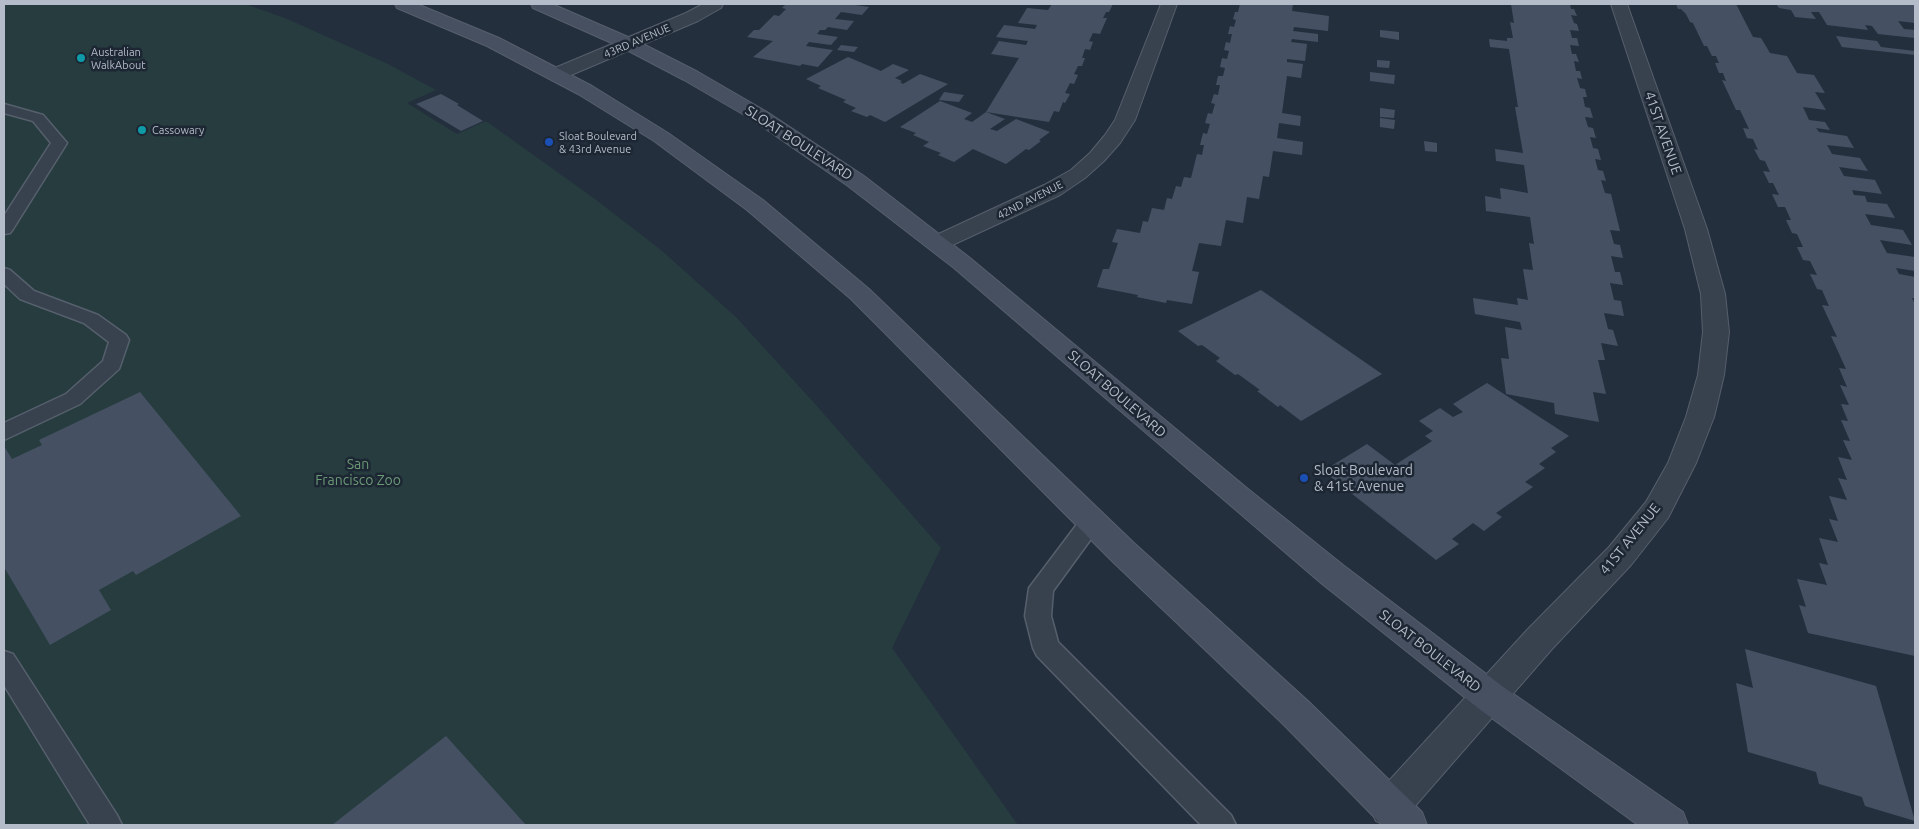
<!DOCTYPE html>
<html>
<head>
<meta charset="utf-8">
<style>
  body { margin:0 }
  #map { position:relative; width:1919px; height:829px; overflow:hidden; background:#242f3e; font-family:Ubuntu,sans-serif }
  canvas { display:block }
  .frame { position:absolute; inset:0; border:5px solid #b4bcc9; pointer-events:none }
</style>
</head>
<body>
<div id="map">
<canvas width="1919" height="829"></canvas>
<div class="frame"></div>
</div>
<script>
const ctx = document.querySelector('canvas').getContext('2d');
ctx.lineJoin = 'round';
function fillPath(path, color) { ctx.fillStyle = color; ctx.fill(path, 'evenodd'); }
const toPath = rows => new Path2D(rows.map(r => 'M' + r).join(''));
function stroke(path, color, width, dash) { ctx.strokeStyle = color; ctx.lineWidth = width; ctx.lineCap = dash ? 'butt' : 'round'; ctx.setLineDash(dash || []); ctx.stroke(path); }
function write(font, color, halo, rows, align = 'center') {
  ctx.font = font + ' Ubuntu,sans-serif'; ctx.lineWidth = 5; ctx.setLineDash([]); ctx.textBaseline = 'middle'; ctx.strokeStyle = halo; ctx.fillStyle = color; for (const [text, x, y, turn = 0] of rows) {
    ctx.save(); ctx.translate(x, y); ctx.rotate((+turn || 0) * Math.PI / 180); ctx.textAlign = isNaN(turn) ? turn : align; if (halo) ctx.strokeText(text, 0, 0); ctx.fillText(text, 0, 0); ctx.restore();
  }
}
fillPath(toPath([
  [4,4,245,4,285,18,388,64,436,90,407,103,457,134,486,121,595,199,661,250,736,317,816,405,941,548,892,648,1018,825,4,825]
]), '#263c3f');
fillPath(toPath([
  [786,4,848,4,869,7,862,15,841,12,835,19,854,21,847,30,828,27,825,30,820,30,817,34,838,37,831,45,809,42,806,46,833,50,818,67,802,64,800,66,753,57,773,41,747,37,754,30,759,30,774,15,779,16,786,9,782,8],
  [1052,4,1113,4,1109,12,1106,12,1103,18,1107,18,1100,34,1093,33,1089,41,1093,42,1090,50,1085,49,1082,58,1085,58,1082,66,1078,66,1074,74,1078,75,1074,84,1070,83,1065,93,1070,94,1065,103,1063,102,1059,112,1054,111,1049,122,986,112,1005,119,990,129,997,131,1016,119,1050,132,1039,140,1041,141,1029,150,1026,149,1006,164,973,149,954,162,938,155,941,153,923,146,929,142,913,135,916,133,900,127,940,101,972,113,964,119,972,122,986,112,1019,58,991,54,999,41,1026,45,1028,41,996,37,1004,25,1035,29,1037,25,1018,23,1027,8,1048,10],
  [1240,4,1293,4,1292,11,1329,16,1328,31,1294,27,1293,31,1318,34,1318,42,1292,39,1291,42,1307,44,1305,61,1287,59,1287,62,1303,64,1301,78,1287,76,1282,113,1301,116,1300,126,1279,123,1277,138,1303,142,1302,155,1273,151,1269,177,1263,176,1259,199,1247,197,1243,223,1226,220,1221,246,1199,243,1192,271,1199,272,1192,304,1167,300,1166,303,1137,297,1138,295,1097,287,1103,269,1109,269,1118,243,1112,242,1117,229,1140,233,1143,221,1148,222,1152,208,1164,210,1167,198,1172,199,1176,186,1181,187,1184,177,1191,178,1197,154,1202,155,1204,145,1200,145,1203,133,1207,134,1210,124,1205,123,1208,113,1212,114,1215,104,1211,103,1214,94,1218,95,1220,85,1216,85,1218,76,1223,76,1225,68,1220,67,1222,58,1227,59,1229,51,1224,50,1226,42,1230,43,1232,34,1228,34,1230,26,1234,27,1236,20,1233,19,1235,12,1238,12],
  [1511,4,1570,4,1571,9,1574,9,1577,16,1571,15,1574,23,1577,24,1579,31,1570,30,1572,38,1577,38,1579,46,1570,45,1572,54,1576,54,1579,62,1574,61,1576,71,1580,71,1582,79,1577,78,1580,88,1585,89,1587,97,1583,97,1585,107,1590,108,1593,118,1585,117,1588,127,1593,128,1596,138,1590,137,1593,148,1598,149,1601,160,1595,159,1598,170,1603,171,1606,181,1601,180,1605,193,1611,194,1620,231,1610,230,1614,244,1620,245,1623,258,1611,256,1615,272,1620,272,1623,285,1610,283,1614,300,1621,301,1624,316,1604,313,1608,329,1613,330,1618,346,1601,343,1605,360,1598,360,1606,394,1593,392,1599,422,1555,414,1554,403,1506,394,1501,358,1509,359,1505,327,1522,330,1520,322,1475,314,1473,298,1518,305,1517,298,1528,300,1523,269,1533,270,1529,243,1534,244,1530,217,1486,211,1485,196,1501,199,1500,188,1528,193,1524,165,1496,161,1495,149,1523,153,1515,107,1518,107,1509,49,1490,47,1489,39,1507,41,1507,38,1513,38,1510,22,1514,23],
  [1676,4,1736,4,1753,37,1761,38,1770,53,1787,56,1797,73,1814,75,1825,93,1815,92,1826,110,1803,107,1809,120,1825,122,1830,130,1816,128,1819,132,1847,136,1854,148,1827,145,1832,154,1860,158,1868,171,1839,167,1844,176,1875,180,1882,194,1852,190,1854,195,1865,196,1867,202,1887,204,1895,218,1865,214,1871,225,1903,230,1912,245,1880,240,1887,253,1915,257,1915,271,1896,268,1899,274,1915,277,1915,298,1912,298,1915,304,1915,656,1808,633,1799,605,1806,607,1797,579,1827,585,1819,563,1828,565,1819,538,1838,542,1829,519,1838,521,1829,496,1847,500,1838,478,1847,480,1838,457,1852,460,1843,440,1850,441,1841,420,1848,421,1841,404,1849,405,1840,385,1847,387,1839,368,1846,369,1831,336,1837,337,1822,305,1829,306,1822,290,1817,289,1810,274,1817,275,1810,261,1803,260,1797,247,1803,247,1797,234,1792,233,1786,220,1791,220,1785,207,1778,207,1772,194,1779,195,1773,183,1769,183,1763,171,1770,172,1765,161,1760,160,1754,149,1758,150,1753,139,1747,138,1743,128,1749,129,1740,110,1736,110,1722,80,1726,81,1723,73,1719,73,1715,63,1719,63,1716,56,1712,56,1707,46,1704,46,1693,23,1690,22,1686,14,1681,9,1678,9],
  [1776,4,1915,4,1915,23,1898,21,1904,29,1915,30,1915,38,1878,34,1872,26,1865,25,1868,30,1827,25,1819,12,1811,12,1816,19,1795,17,1791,10,1779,8],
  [1380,30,1399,32,1399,40,1380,37],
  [1836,36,1877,41,1881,47,1915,51,1915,55,1842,47],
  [841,45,858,47,854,52,837,50],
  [848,57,881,71,893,64,909,70,895,78,902,81,900,82,903,84,920,74,948,84,885,122,870,115,867,117,851,111,856,108,843,102,846,100,818,88,821,86,806,79],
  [1377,60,1390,61,1389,68,1377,67],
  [1370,72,1395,75,1394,84,1370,81],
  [944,92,964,95,959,102,939,100],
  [441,94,459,104,457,105,483,121,461,131,416,104],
  [1380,108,1395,110,1394,118,1380,117],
  [1380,118,1395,120,1394,129,1380,127],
  [1424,141,1437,143,1437,152,1425,151],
  [1261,290,1340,345,1382,374,1301,421,1280,405,1278,407,1257,391,1260,390,1238,374,1235,375,1216,361,1220,358,1202,345,1198,346,1178,331],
  [1487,383,1569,436,1551,448,1556,452,1539,464,1545,468,1525,482,1533,487,1496,513,1502,517,1484,531,1473,523,1452,539,1459,544,1436,560,1323,471,1367,444,1395,465,1432,441,1425,436,1433,431,1419,421,1440,408,1453,417,1463,412,1453,404],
  [140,392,241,516,136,575,133,571,99,590,111,610,50,645,4,567,4,446,12,459,42,445,39,440],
  [1745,649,1876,686,1915,821,1865,806,1862,797,1819,784,1816,772,1748,752,1736,683,1753,688],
  [446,736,526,825,332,825]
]), '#455162');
const lane = toPath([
  [4,104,43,115,67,143,13,229,10,233,4,234,4,216,51,143,33,121,4,113,4,104],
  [4,268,10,270,34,291,98,315,126,335,129,340,119,369,80,404,4,440,4,423,66,394,103,361,109,342,84,323,20,299,4,284,4,268],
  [1092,512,1100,515,1104,521,1053,591,1051,616,1058,642,1231,815,1236,825,1201,825,1037,656,1033,648,1025,616,1029,588,1084,515,1092,512],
  [4,651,13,654,117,815,122,825,90,825,4,685,4,651]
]);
const street = toPath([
  [703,4,723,4,721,8,698,21,564,78,557,80,550,78,548,74,550,70,686,13,703,4],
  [1161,4,1177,4,1135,120,1120,143,1104,161,1085,178,1060,195,946,248,938,250,930,248,927,243,930,238,1044,185,1071,170,1090,153,1105,135,1115,120,1161,4],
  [1611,4,1627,4,1707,229,1725,294,1729,332,1724,375,1714,417,1696,463,1668,518,1631,565,1552,649,1402,821,1386,825,1376,821,1370,808,1376,795,1528,629,1609,547,1646,502,1668,463,1686,417,1698,375,1703,332,1701,294,1685,229,1611,4]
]);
const secondary = toPath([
  [395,4,417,4,499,38,592,86,668,133,763,200,869,289,1134,543,1309,702,1422,812,1427,825,1382,825,1283,724,1112,561,851,299,747,210,654,141,578,94,487,46,397,8,395,4],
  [531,4,552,4,635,40,698,72,767,112,864,176,970,258,1248,489,1343,565,1502,686,1683,812,1688,825,1638,825,1478,708,1321,583,954,268,848,186,753,120,684,80,623,48,533,8,531,4]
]);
stroke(lane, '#565f6c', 3);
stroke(street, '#565f6c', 2);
stroke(secondary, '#565f6c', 2);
fillPath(lane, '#38414e');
fillPath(street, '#38414e');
fillPath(secondary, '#465061');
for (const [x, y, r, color] of [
  [81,58,5,"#0f9aa8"],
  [142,130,5,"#0f9aa8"],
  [549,142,5,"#1a4fb4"],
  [1304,478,5,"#1a4fb4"]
]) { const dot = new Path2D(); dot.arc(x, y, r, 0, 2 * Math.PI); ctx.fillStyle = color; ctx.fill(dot); stroke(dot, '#1d2633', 2); }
write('11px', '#b4bcc9', '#1d2633', [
  ["43RD AVENUE",637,41,-23],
  ["42ND AVENUE",1030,200,-27]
]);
write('11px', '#b4bcc9', '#1d2633', [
  ["Australian",91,52],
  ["WalkAbout",91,65],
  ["Cassowary",152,130],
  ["Sloat Boulevard",559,136],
  ["& 43rd Avenue",559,149]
], 'left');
write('14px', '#b4bcc9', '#1d2633', [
  ["41ST AVENUE",1663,133,71],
  ["SLOAT BOULEVARD",799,143,33],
  ["SLOAT BOULEVARD",1117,394,41],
  ["41ST AVENUE",1630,539,-51],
  ["SLOAT BOULEVARD",1430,651,38]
]);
write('14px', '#6b9a76', '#1d2633', [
  ["San",358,464],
  ["Francisco Zoo",358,480]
]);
write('14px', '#b4bcc9', '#1d2633', [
  ["Sloat Boulevard",1314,470],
  ["& 41st Avenue",1314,486]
], 'left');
</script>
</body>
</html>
